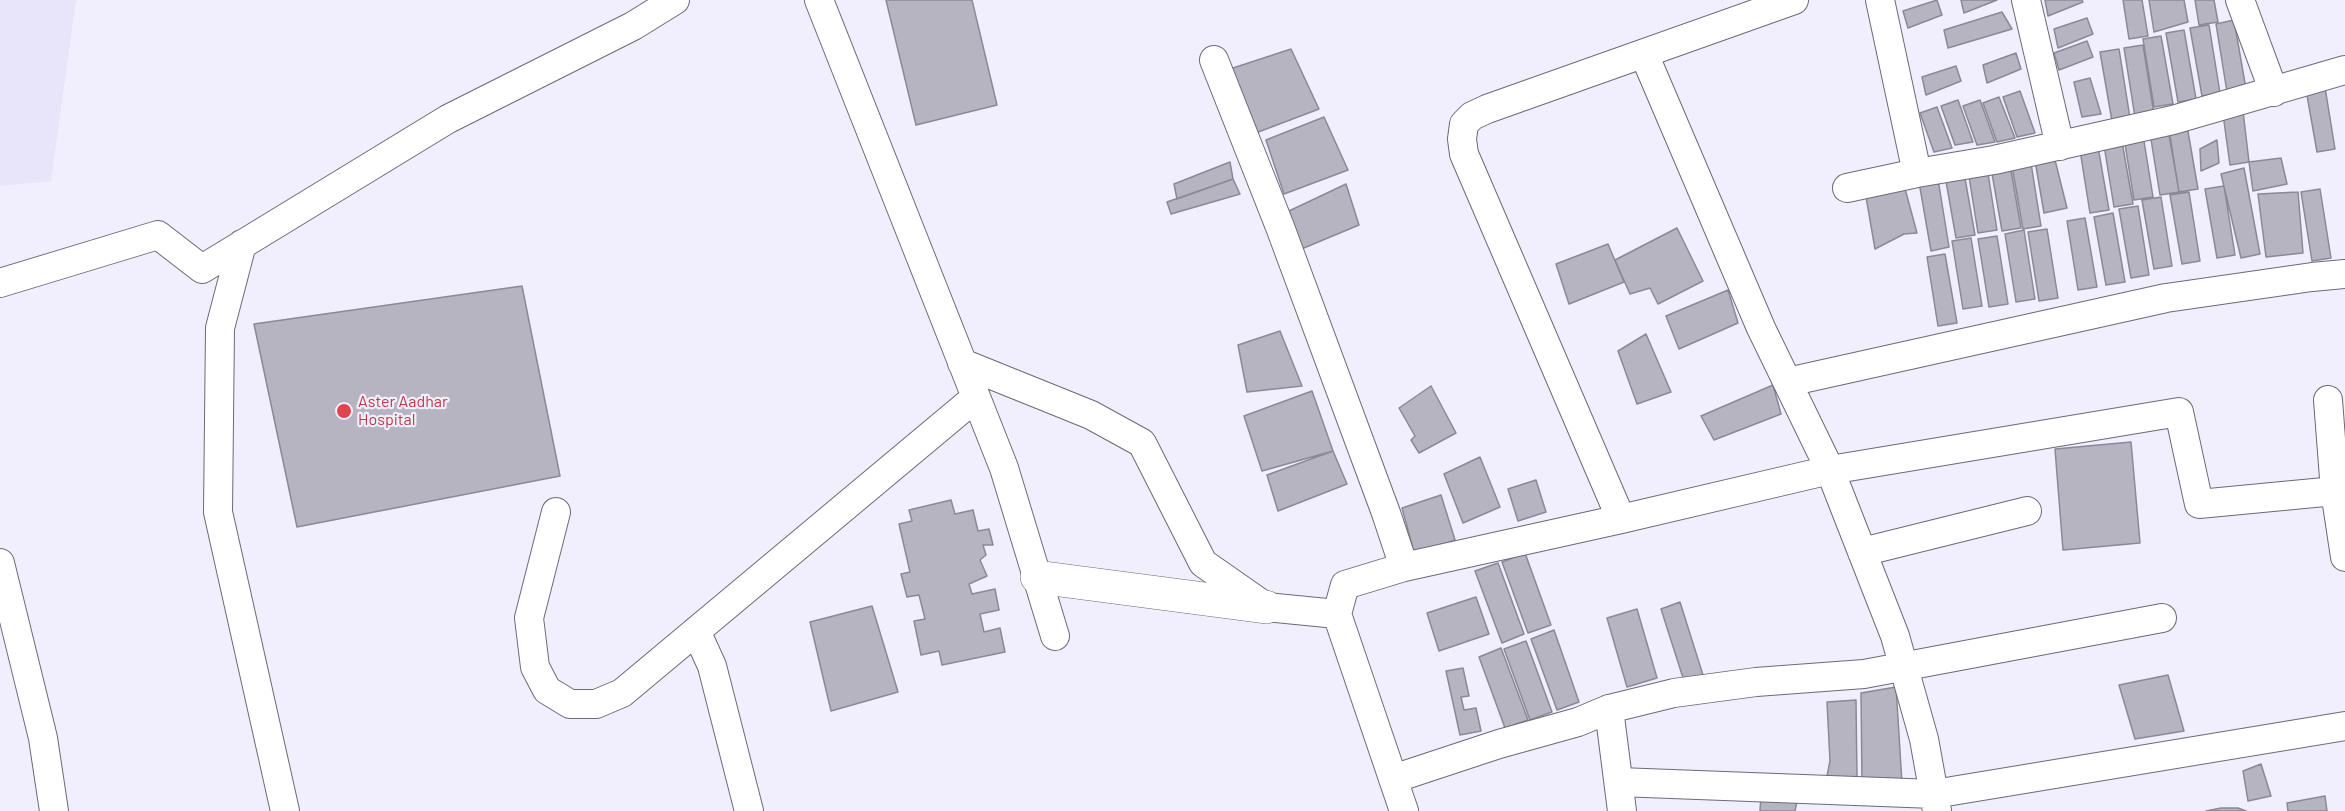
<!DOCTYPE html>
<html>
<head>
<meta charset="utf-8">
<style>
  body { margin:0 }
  canvas { display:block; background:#f1effd }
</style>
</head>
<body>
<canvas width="2345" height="811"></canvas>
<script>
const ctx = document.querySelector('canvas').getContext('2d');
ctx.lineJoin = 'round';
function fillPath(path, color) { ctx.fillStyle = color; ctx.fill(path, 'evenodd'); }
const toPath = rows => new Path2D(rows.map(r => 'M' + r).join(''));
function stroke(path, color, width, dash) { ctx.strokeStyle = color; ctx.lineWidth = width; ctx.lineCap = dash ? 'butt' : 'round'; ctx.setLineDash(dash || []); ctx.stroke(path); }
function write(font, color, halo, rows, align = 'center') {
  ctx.font = font + ' Barlow,sans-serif'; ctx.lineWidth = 4.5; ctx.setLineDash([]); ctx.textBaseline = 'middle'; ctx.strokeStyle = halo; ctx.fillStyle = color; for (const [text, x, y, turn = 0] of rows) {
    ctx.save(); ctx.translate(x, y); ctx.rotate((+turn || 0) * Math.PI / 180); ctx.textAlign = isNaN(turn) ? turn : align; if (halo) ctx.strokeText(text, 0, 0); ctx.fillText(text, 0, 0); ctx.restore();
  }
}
fillPath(toPath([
  [0,0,76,0,51,181,0,186]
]), '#e8e4fa');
const building = toPath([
  [886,0,972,0,997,105,916,125,886,0],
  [1937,0,1942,15,1908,28,1903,11,1937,0],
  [1961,0,1997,0,1964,13,1961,0],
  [2045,0,2082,0,2083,2,2048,16,2045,0],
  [2123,0,2142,0,2148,36,2129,39,2123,0],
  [2149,0,2184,0,2188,22,2154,32,2149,0],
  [2195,0,2214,0,2218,22,2199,25,2195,0],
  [2002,12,2012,29,1948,48,1944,30,2002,12],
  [2087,18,2093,34,2058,48,2054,29,2087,18],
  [2234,20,2246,89,2227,92,2216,24,2234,20],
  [2209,25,2220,93,2202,96,2190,28,2209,25],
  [2184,30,2196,99,2178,102,2166,33,2184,30],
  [2161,36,2173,104,2154,107,2143,39,2161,36],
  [2087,41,2093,57,2059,70,2054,53,2087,41],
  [2143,45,2154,114,2135,117,2124,48,2143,45],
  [1291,49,1319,109,1253,134,1227,70,1291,49],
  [2119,49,2130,118,2112,121,2100,52,2119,49],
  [2016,53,2021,69,1987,83,1983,65,2016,53],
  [1956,66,1961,81,1926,95,1922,77,1956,66],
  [2090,78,2101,114,2082,117,2074,82,2090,78],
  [2324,81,2335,149,2317,152,2305,84,2324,81],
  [2020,91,2035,133,2017,137,2003,97,2020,91],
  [1999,97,2015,138,1997,142,1983,103,1999,97],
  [1958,100,1973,142,1955,145,1941,106,1958,100],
  [1980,100,1995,142,1977,145,1963,106,1980,100],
  [1937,107,1952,148,1934,152,1920,113,1937,107],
  [2243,111,2249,162,2230,165,2223,114,2243,111],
  [1324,117,1348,170,1284,194,1266,140,1324,117],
  [2186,120,2198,189,2179,192,2168,123,2186,120],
  [2167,123,2179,192,2160,195,2149,127,2167,123],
  [2142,129,2153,197,2134,200,2123,132,2142,129],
  [2121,136,2133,204,2114,207,2103,139,2121,136],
  [2217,140,2219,163,2201,171,2200,149,2217,140],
  [2097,141,2109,210,2090,213,2079,144,2097,141],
  [2053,152,2067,208,2044,213,2034,155,2053,152],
  [2030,157,2041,226,2023,229,2011,160,2030,157],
  [2281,158,2287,184,2253,191,2249,162,2281,158],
  [2009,159,2021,228,2002,231,1990,162,2009,159],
  [1986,161,1997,230,1978,233,1967,164,1986,161],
  [1230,162,1233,179,1177,199,1174,184,1230,162],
  [1963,167,1975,235,1956,238,1944,170,1963,167],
  [2244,168,2260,254,2241,258,2221,174,2244,168],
  [1233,179,1240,194,1171,214,1167,202,1233,179],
  [1938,179,1949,247,1931,251,1919,182,1938,179],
  [1346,184,1359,225,1299,250,1289,211,1346,184],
  [1904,185,1917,233,1904,234,1875,249,1865,191,1904,185],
  [2224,186,2235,255,2217,258,2205,189,2224,186],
  [2320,189,2331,258,2312,261,2301,192,2320,189],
  [2189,192,2200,261,2182,264,2170,195,2189,192],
  [2298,192,2303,253,2266,257,2258,194,2298,192],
  [2161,197,2172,266,2154,269,2142,200,2161,197],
  [2138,206,2149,275,2131,278,2119,209,2138,206],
  [2113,213,2125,282,2106,285,2094,217,2113,213],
  [2085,218,2097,287,2078,290,2067,221,2085,218],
  [1677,228,1703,281,1658,304,1650,288,1630,294,1615,260,1677,228],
  [2047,229,2058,298,2039,301,2028,232,2047,229],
  [2024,230,2035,299,2016,302,2005,234,2024,230],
  [1997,236,2008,304,1989,307,1978,239,1997,236],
  [1971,238,1982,306,1963,309,1952,241,1971,238],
  [1608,244,1624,282,1569,304,1556,264,1608,244],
  [1945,254,1957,323,1938,326,1927,257,1945,254],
  [522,286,560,476,297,527,254,324,522,286],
  [1728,290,1738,323,1679,349,1666,316,1728,290],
  [1280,331,1302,386,1247,392,1238,345,1280,331],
  [1646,334,1671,392,1637,404,1618,351,1646,334],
  [1773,385,1781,414,1714,440,1701,416,1773,385],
  [1431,386,1456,433,1419,453,1411,440,1415,436,1399,408,1431,386],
  [1312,391,1333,451,1262,471,1244,416,1312,391],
  [2131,442,2140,543,2063,550,2055,449,2131,442],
  [1333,451,1347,484,1278,511,1267,475,1333,451],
  [1480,457,1500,507,1463,523,1444,474,1480,457],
  [1536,480,1546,512,1518,521,1508,489,1536,480],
  [1441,495,1455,540,1415,556,1402,508,1441,495],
  [951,500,955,514,973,510,978,531,989,529,993,545,983,545,986,555,980,560,987,576,969,584,972,594,995,589,999,610,980,614,984,632,1000,628,1005,652,942,665,939,651,921,655,914,621,925,619,919,595,907,597,901,574,910,572,899,524,912,521,909,510,951,500],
  [1525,553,1551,625,1528,633,1502,562,1525,553],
  [1498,563,1524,634,1502,643,1475,571,1498,563],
  [1476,597,1489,634,1439,651,1427,613,1476,597],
  [1680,602,1703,675,1684,681,1661,609,1680,602],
  [872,606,898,692,831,711,810,622,872,606],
  [1637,609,1657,678,1627,687,1607,618,1637,609],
  [1554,630,1579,702,1557,710,1531,639,1554,630],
  [1526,641,1552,712,1530,720,1504,649,1526,641],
  [1501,648,1528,720,1505,728,1479,657,1501,648],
  [1463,668,1469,696,1461,697,1464,710,1476,708,1481,731,1460,735,1446,671,1463,668],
  [2168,675,2184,731,2135,739,2119,685,2168,675],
  [1896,687,1902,783,1862,783,1861,693,1896,687],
  [1856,700,1857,779,1826,781,1830,761,1827,702,1856,700],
  [2261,764,2271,796,2248,801,2243,771,2261,764],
  [1761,795,1797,801,1795,811,1760,811,1761,795],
  [2325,796,2327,811,2288,811,2287,803,2325,796],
  [2221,808,2238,808,2246,811,2206,811,2221,808]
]);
fillPath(building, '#b6b4c1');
stroke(building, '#8b8996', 1.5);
const minor = toPath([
  [819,0,1004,468,1055,636],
  [1880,0,1917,173],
  [2026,0,2060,146],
  [2240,0,2274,92],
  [1644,54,1761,328,1830,470,1895,636,1924,739,1937,811],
  [1214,60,1280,227,1386,513,1404,567,1345,585,1337,614,1404,811],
  [1847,188,1917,173,1994,160,2173,120,2345,70],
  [242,244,220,328,218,512,285,811],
  [0,283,158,235,202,269,448,119,633,26,675,0],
  [962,363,1091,415,1142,443,1203,563,1266,607,1337,614],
  [1788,382,2166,298,2312,277,2345,274],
  [2328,400,2335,491,2345,557],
  [556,512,529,618,535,667,547,690,570,704,596,704,622,693,975,398],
  [1621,519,1464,154,1462,139,1464,124,1472,116,1487,109,1794,0],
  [1862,552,2027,511],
  [0,563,43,738,54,811],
  [1404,567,1621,519,1830,470,2179,412,2199,504,2335,491],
  [696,631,712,666,749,811],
  [1609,709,1622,811],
  [1393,779,1499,744,1578,722,1609,709,1674,693,1756,682,1864,674,2162,618],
  [1619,782,1934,794,2345,726]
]);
const secondary = toPath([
  [1037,577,1266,607]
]);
stroke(minor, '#6c6a77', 30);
stroke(secondary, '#6c6a77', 34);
stroke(minor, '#fff', 28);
stroke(secondary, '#fff', 33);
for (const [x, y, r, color] of [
  [344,411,8,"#e0444e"]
]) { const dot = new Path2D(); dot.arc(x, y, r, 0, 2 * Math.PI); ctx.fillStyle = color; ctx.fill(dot); stroke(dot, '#f1effd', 2); }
write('16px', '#be3a42', '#f1effd', [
  ["Aster Aadhar",358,402],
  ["Hospital",358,420]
], 'left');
</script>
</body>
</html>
